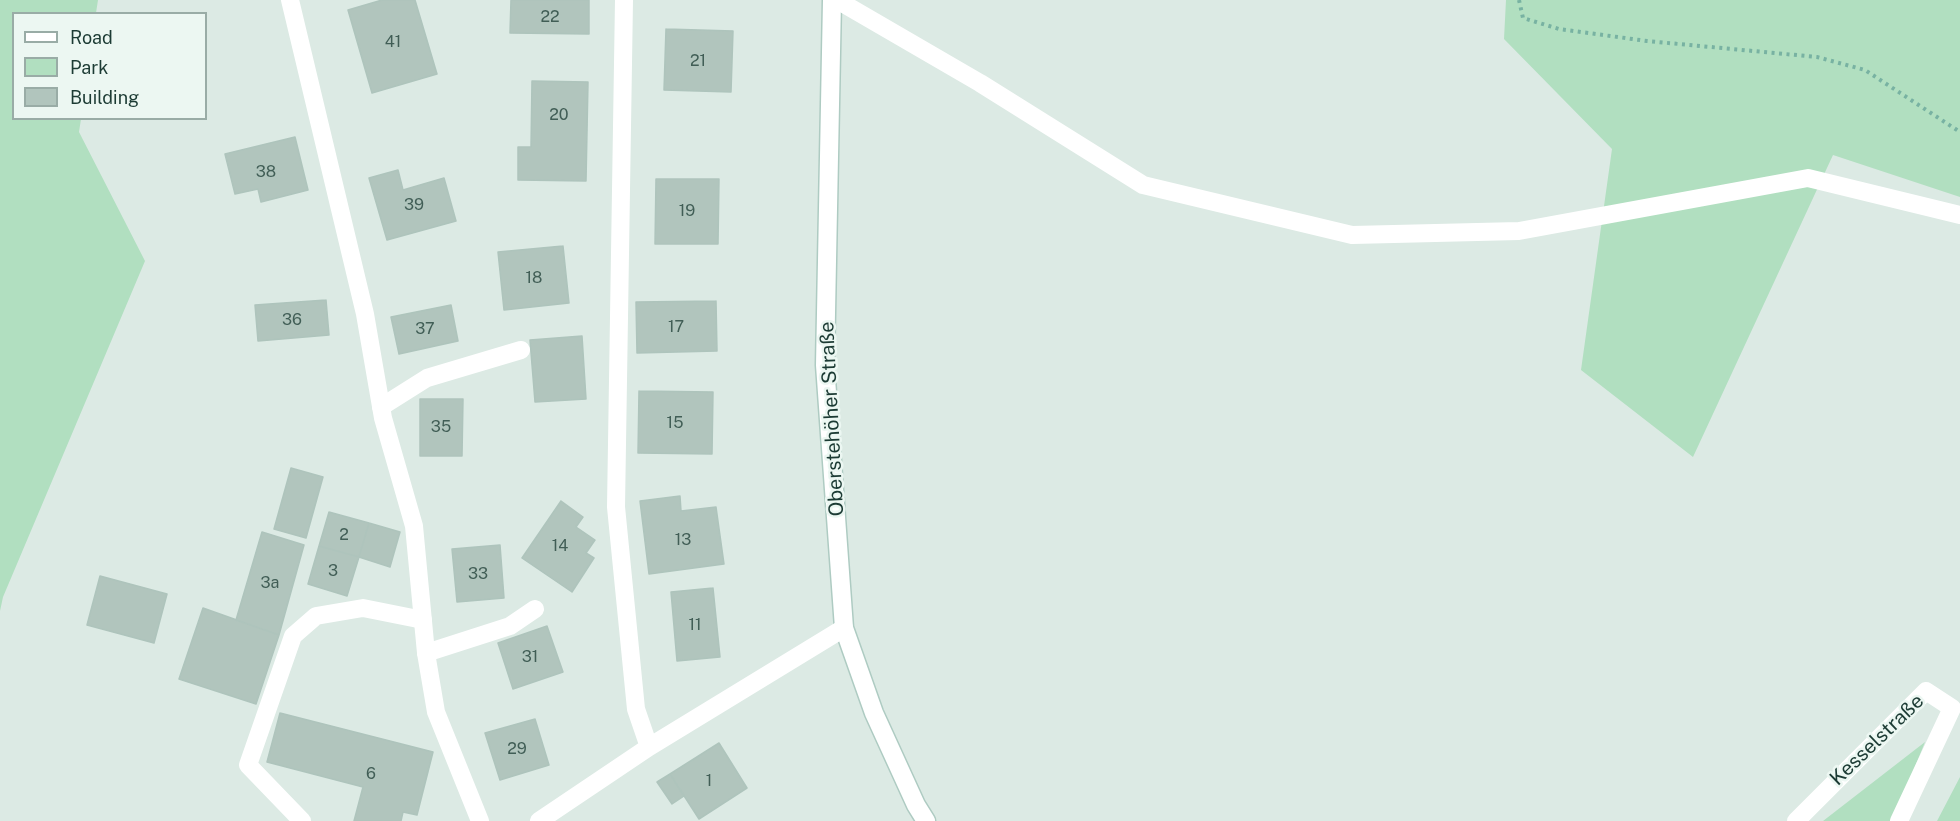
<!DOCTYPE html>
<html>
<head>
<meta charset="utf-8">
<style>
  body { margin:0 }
  #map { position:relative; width:1960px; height:821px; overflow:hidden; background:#dceae4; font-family:"Public Sans",sans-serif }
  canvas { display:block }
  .legend { position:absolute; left:12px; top:12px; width:195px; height:108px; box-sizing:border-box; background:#ecf7f2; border:2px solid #99aca6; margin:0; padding:8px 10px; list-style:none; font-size:18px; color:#1c3b34 }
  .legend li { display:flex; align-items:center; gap:12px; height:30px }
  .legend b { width:30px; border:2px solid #99aca6 }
</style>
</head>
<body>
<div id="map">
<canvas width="1960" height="821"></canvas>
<ul class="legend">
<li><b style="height:8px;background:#fff"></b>Road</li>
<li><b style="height:16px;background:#b1dfc0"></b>Park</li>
<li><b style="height:16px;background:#b1c5bd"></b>Building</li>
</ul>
</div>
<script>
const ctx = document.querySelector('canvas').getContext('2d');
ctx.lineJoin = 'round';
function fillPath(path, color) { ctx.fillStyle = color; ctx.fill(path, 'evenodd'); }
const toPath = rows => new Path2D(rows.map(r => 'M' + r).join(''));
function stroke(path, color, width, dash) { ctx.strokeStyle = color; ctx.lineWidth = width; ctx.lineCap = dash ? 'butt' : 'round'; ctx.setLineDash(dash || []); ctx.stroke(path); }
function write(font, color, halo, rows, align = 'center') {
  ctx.font = font + ' "Public Sans",sans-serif'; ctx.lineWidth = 5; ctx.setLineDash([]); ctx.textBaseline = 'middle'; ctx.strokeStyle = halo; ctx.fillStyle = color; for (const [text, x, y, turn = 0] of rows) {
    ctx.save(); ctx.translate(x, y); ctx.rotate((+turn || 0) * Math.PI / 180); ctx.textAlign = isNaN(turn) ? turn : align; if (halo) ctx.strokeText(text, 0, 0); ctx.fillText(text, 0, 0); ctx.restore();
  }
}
fillPath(toPath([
  [0,0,98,0,96,13,14,14,14,118,81,119,79,132,145,261,3,597,0,611],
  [1506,0,1960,0,1960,197,1833,155,1693,457,1581,370,1612,149,1504,39],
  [1925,742,1893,821,1823,821],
  [1960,777,1960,821,1937,821]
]), '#b1dfc0');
const building = toPath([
  [382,0,415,0,437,74,372,93,348,10,382,0],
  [511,0,589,0,589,34,510,33,511,0],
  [666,29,733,31,731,92,664,90,666,29],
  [532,81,588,82,586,181,518,180,518,147,531,147,532,81],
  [295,137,308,190,261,202,258,189,235,194,225,154,295,137],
  [398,170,403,190,444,178,456,221,387,240,369,178,398,170],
  [656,179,719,179,718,244,655,244,656,179],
  [563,246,569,303,504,310,498,252,563,246],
  [326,300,329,335,258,341,255,305,326,300],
  [716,301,717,351,637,353,636,302,716,301],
  [451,305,458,341,399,354,391,317,451,305],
  [582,336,586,399,535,402,530,340,582,336],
  [639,391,713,392,712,454,638,453,639,391],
  [420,399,463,399,462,456,420,456,420,399],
  [291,468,323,477,306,538,274,529,291,468],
  [680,496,681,511,716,507,724,564,649,574,640,501,680,496],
  [561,501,583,517,576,527,595,540,586,553,594,558,572,592,522,558,561,501],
  [329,512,369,523,359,557,319,546,329,512],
  [369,523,400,532,390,567,359,557,369,523],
  [262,532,304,545,279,635,236,620,262,532],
  [500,545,504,598,457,602,452,549,500,545],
  [319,546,359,557,347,596,308,584,319,546],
  [100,576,167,594,154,643,87,625,100,576],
  [713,588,720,657,677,661,671,592,713,588],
  [203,608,279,635,256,704,179,679,203,608],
  [547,626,563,672,513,689,498,643,547,626],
  [280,713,433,752,417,815,403,812,401,821,354,821,363,787,267,762,280,713],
  [535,719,549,765,500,780,485,733,535,719],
  [719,743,747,788,699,819,670,774,719,743],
  [670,774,684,796,672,804,657,782,670,774]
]);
fillPath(building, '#b1c5bd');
stroke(building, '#aec4bc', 1.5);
const secondary = toPath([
  [832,0,825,365,844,628,874,713,916,805,926,821]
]);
stroke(secondary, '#aecbc2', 21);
stroke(toPath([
  [1519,0,1523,18,1559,29,1647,41,1817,57,1865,70,1960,132]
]), '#78b2a2', 4, [3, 4.5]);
stroke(toPath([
  [381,407,427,378,521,350],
  [426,653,510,626,535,609],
  [302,821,248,765,293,636,316,616,363,608,423,620]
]), '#fff', 18);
stroke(toPath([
  [290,0,365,314,383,418,414,526,426,653,436,712,480,821],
  [624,0,616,507,636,709,649,747],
  [837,0,980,83,1143,185,1352,235,1519,231,1808,178,1960,215],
  [539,821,649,747,844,628],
  [1796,821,1926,691,1952,708,1899,821]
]), '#fff', 18);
stroke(secondary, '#fff', 18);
write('16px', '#415e56', null, [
  ["22",550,17],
  ["41",393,42],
  ["21",698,61],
  ["20",559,115],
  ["38",266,172],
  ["39",414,205],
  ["19",687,211],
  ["18",534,278],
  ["36",292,320],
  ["17",676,327],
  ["37",425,329],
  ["15",675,423],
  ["35",441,427],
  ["2",344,535],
  ["13",683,540],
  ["14",560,546],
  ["3",333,571],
  ["33",478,574],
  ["3a",270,583],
  ["11",695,625],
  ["31",530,657],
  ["29",517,749],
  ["6",371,774],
  ["1",709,781]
]);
write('20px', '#1c3b34', '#ecf7f2', [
  ["Oberstehöher Straße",832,419,-93],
  ["Kesselstraße",1877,740,-44]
]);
</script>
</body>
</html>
